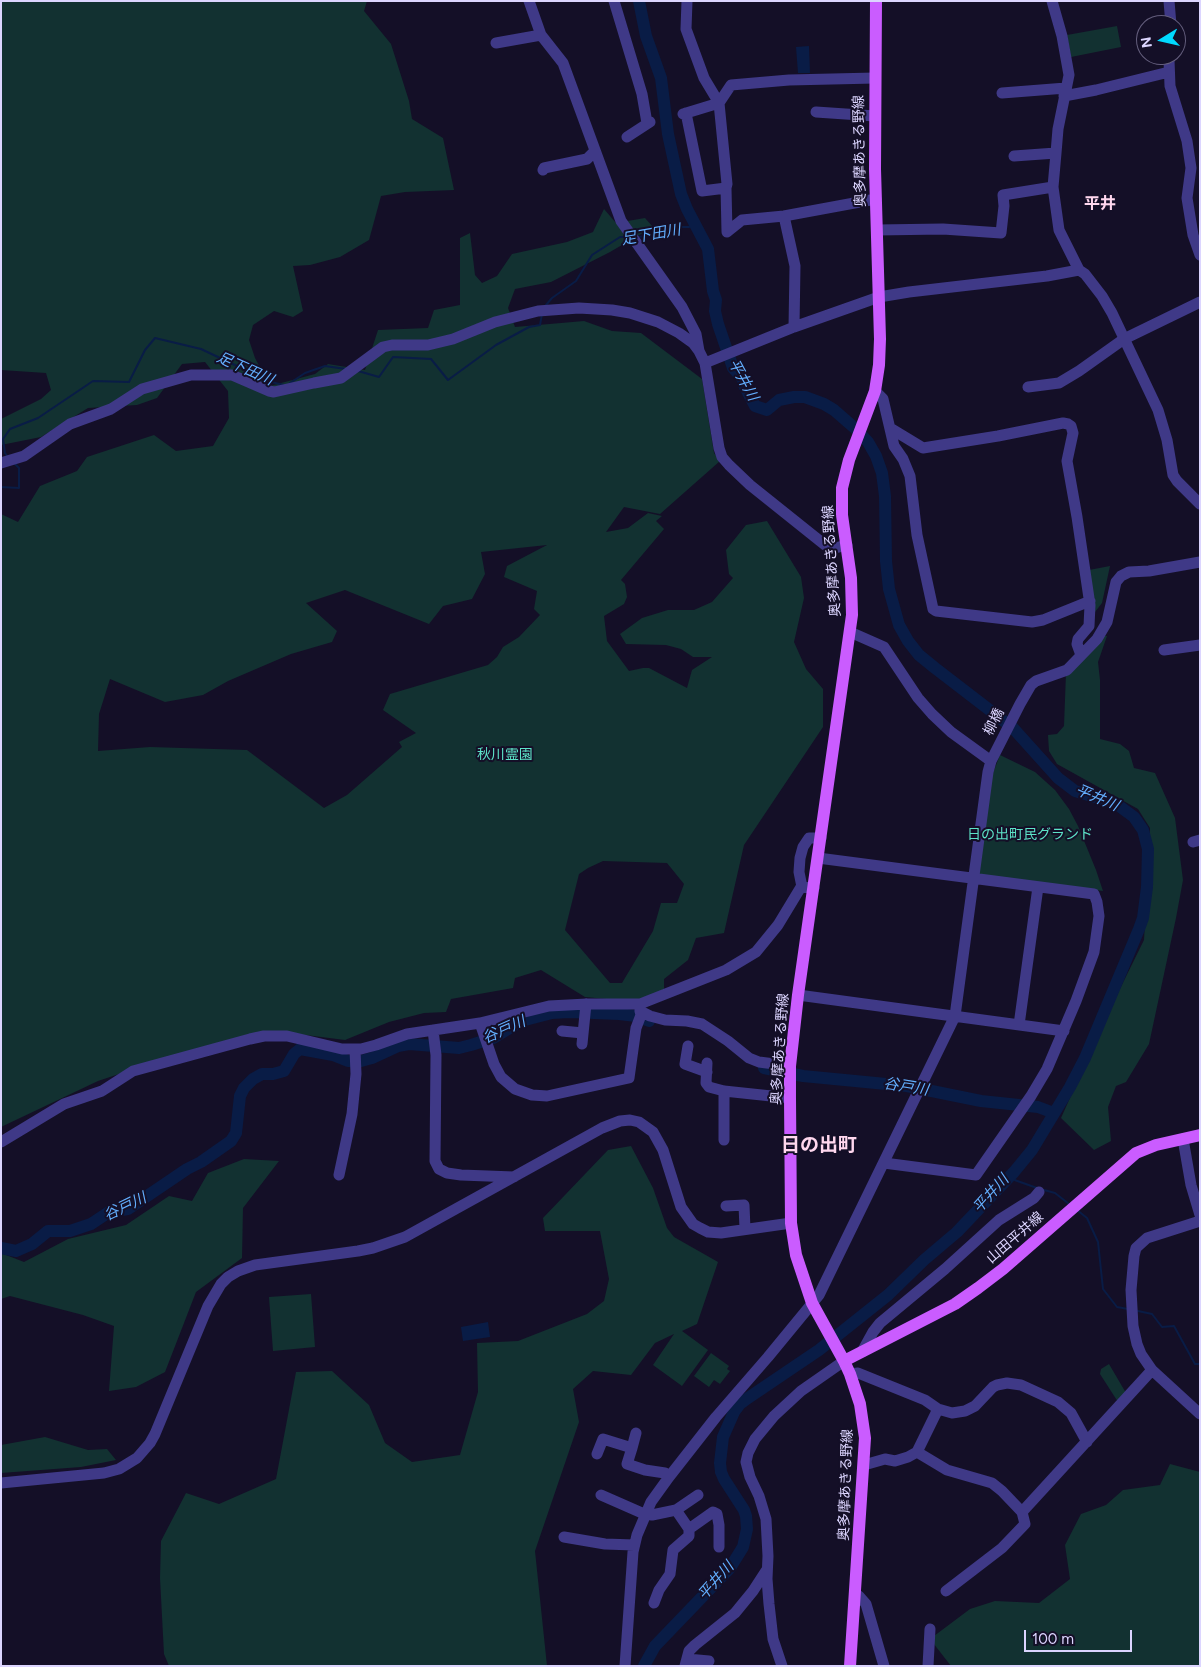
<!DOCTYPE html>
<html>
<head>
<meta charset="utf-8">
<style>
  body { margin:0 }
  #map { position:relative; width:1201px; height:1667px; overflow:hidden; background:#140f27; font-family:Figtree,sans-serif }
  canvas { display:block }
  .frame { position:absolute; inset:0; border:2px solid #dcd5ff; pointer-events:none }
  .north { position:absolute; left:1136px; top:15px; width:50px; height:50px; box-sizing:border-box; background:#140f27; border:1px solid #645e7d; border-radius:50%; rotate:261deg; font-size:14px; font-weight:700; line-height:20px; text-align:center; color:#dcd5ff }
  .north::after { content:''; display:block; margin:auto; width:18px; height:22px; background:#01d9ff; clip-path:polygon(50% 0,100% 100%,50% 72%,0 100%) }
  .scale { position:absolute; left:1024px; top:1630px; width:108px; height:22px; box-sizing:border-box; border:2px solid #dcd5ff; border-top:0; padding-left:6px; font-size:15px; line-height:18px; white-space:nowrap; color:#dcd5ff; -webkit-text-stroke:4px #140f27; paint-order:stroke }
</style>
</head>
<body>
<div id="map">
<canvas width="1201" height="1667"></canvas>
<div class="frame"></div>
<div class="north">N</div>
<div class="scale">100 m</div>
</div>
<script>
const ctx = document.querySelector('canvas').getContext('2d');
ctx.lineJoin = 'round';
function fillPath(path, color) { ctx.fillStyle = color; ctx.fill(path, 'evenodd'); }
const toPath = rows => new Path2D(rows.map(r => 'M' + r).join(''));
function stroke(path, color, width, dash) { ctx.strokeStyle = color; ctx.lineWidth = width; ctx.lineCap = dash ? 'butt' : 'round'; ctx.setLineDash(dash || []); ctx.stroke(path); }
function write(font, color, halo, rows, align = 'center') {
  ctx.font = font + ' Figtree,"Noto Sans JP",sans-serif'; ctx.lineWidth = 4; ctx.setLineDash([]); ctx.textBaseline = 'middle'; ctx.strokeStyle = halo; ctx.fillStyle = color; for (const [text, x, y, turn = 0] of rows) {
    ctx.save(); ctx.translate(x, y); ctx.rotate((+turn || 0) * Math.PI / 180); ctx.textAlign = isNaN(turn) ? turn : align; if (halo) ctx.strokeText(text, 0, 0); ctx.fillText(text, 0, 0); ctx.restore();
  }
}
fillPath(toPath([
  [1,1,367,1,364,11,391,44,409,101,412,119,443,138,454,190,405,192,381,196,369,240,340,257,310,265,293,266,303,311,293,317,274,311,253,325,249,340,255,358,270,386,315,374,328,364,365,370,378,330,428,328,434,310,460,305,460,238,470,233,475,275,482,283,497,276,512,254,567,242,593,232,604,209,616,223,645,218,653,227,610,252,551,282,515,289,508,308,515,327,584,321,612,331,641,333,702,379,714,453,720,461,660,514,624,507,606,532,628,528,648,513,662,516,656,521,664,529,621,580,625,584,627,597,624,604,604,616,607,641,629,671,643,668,649,668,687,688,692,670,712,657,693,657,681,649,666,645,626,644,620,634,642,618,668,610,694,610,712,602,733,578,729,574,726,550,746,525,767,521,801,577,804,598,794,642,806,669,823,689,823,727,744,845,724,933,696,938,688,960,664,979,664,989,638,1002,585,997,541,970,515,978,513,988,451,999,446,1012,424,1013,389,1022,345,1040,274,1031,158,1061,98,1081,1,1127,1,514,18,522,40,486,77,471,87,457,154,435,176,451,213,446,229,418,228,391,205,362,182,364,157,398,137,405,88,408,41,437,1,445,1,419,41,399,51,390,46,373,1,370],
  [547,545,507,566,504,577,537,591,534,609,540,615,519,637,503,647,497,657,488,665,390,694,383,710,416,733,399,742,402,747,347,795,324,808,247,750,150,747,98,751,99,714,110,679,165,702,203,695,228,681,291,654,332,642,337,631,306,603,345,590,429,624,443,606,472,599,485,574,481,552],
  [603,861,667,863,684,884,677,903,661,903,653,931,622,983,610,983,565,930,579,874,588,868],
  [1117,26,1121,47,1071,57,1067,35],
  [1110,566,1102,603,1095,612,1089,570],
  [1095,635,1107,636,1098,662,1100,680,1100,739,1120,744,1129,751,1134,768,1155,773,1175,818,1183,880,1176,918,1149,1044,1126,1082,1116,1086,1108,1107,1111,1141,1094,1150,1061,1118,1108,1013,1144,940,1150,828,1138,809,1057,764,1049,751,1048,735,1057,734,1064,726,1066,673],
  [1000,755,1035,772,1055,790,1069,809,1078,826,1096,870,1103,891,978,875,991,778],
  [631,1146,653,1188,667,1228,674,1237,718,1262,697,1324,682,1331,708,1350,682,1386,653,1365,674,1334,655,1343,631,1375,593,1371,573,1389,579,1422,535,1551,547,1666,169,1666,164,1654,160,1578,161,1541,186,1493,219,1504,276,1479,296,1372,332,1371,369,1405,385,1443,412,1462,460,1455,478,1392,477,1343,518,1341,587,1314,604,1301,609,1279,600,1231,545,1231,543,1218,608,1150],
  [244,1159,279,1161,243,1208,242,1258,196,1292,165,1372,136,1387,109,1391,114,1326,83,1315,10,1296,1,1299,1,1253,24,1262,68,1239,126,1225,169,1196,192,1201,208,1173],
  [311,1294,315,1347,273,1351,269,1297],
  [711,1353,729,1366,727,1369,730,1371,720,1384,714,1380,709,1387,694,1376],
  [1109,1364,1126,1393,1118,1402,1100,1374,1101,1369],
  [45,1437,88,1450,107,1449,116,1460,81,1467,1,1473,1,1445],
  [1170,1464,1200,1472,1200,1666,951,1666,930,1639,970,1609,995,1601,1039,1603,1070,1579,1065,1545,1081,1514,1106,1505,1123,1490,1160,1485]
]), '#123131');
fillPath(toPath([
  [809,46,810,73,798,73,796,47],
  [488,1322,490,1337,463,1341,461,1327]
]), '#091c46');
stroke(toPath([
  [637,237,650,236,679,227,689,227,694,221],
  [546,305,552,298,576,281,592,255,620,237,628,237],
  [358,371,379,377,393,357,431,359,448,380,496,345,529,327,540,325,542,314],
  [290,383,305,373,325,366,346,369],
  [8,457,5,453,3,439,10,429,38,418,93,381,129,382,145,350,155,338,201,349,271,382,284,385],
  [1,487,19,488,19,468,15,464],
  [1009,1178,1037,1188],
  [1044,1190,1055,1193,1069,1204],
  [1077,1210,1087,1218,1098,1242,1103,1289,1117,1307,1128,1309],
  [1138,1311,1152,1314,1162,1327,1174,1326,1195,1364,1200,1364]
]), '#091c46', 2);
stroke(toPath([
  [639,1,646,36,661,78,668,134,681,194,687,209,708,249,713,291,716,300,715,311,718,324,733,368,743,379,744,385,755,406,767,410,779,400,794,397,805,397,824,404,834,410,857,430,868,442,876,456,882,473,885,496,886,561,889,589,899,625,908,641,919,655,935,668,1013,728,1058,778,1075,791,1115,803,1134,817,1143,830,1148,849,1147,887,1143,918,1139,929,1085,1058,1070,1087,1032,1150,1014,1172,957,1232,924,1260,888,1295,819,1350,748,1398,740,1404,734,1412,723,1437,720,1463,721,1472,724,1479,744,1510,746,1516,747,1529,743,1547,730,1568,655,1646,644,1666],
  [764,1068,803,1076,907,1086,981,1101,1038,1107,1054,1113],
  [1,1248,16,1251,32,1244,48,1231,70,1231,91,1224,109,1212,128,1209,187,1169,201,1162,231,1141,236,1133,240,1096,244,1088,253,1079,262,1074,273,1074,284,1071,294,1054,300,1049,333,1055,348,1061,361,1061,372,1058,398,1046,409,1044,459,1048,471,1045,493,1038,521,1021,552,1013,569,1012,619,1014,636,1016,649,1021]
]), '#091c46', 12);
stroke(toPath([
  [529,1,541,35,563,63,621,221,682,307,696,334,699,351],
  [614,1,642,94,647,123],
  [687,1,686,29,704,78,719,103,727,184,726,188,727,232],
  [1052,1,1062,36,1069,75,1058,129,1056,153,1053,187,1059,230,1079,270,1085,274,1102,296,1112,313,1158,410,1167,440,1173,475,1177,481,1200,504],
  [1169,1,1171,25],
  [496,43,541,35],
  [1170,55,1169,60,1170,86,1187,141,1191,168,1187,198,1193,235,1200,255],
  [1002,93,1066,88],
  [1064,96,1096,90,1169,72],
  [816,112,875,116],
  [686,113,702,191,726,188],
  [683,114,719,103,731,85,789,80,875,78],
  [627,137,650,122],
  [1014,156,1056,153],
  [543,170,544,168,587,159,595,151],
  [784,216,795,266,794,327],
  [877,230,943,229,1001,233,1004,206,1003,195,1053,187],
  [727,232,742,220,784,216,876,199],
  [705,363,794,327,879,297,909,292,1047,276,1079,270],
  [1028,387,1059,383,1079,371,1124,339,1200,302],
  [875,391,883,399,894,446,903,459,910,476,917,535,933,609,936,611,1032,622,1043,620,1090,601],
  [890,428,923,448,998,436,1063,423,1068,424,1071,426,1073,433,1067,461,1077,517,1090,605,1089,626,1078,639,1077,644,1081,655],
  [1,463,24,456,70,424,111,409,142,389,191,375,232,375,269,391,274,392,314,383,341,378,383,347,392,345,428,345,453,339,495,322,538,311,579,308,612,310,630,313,658,322,679,333,693,343,699,351,705,363,719,448,722,457,729,465,750,485,825,545,835,548,847,545],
  [850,632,884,647,918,698,932,714,951,732,991,761],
  [1164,650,1200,645],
  [1193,842,1200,840],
  [818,858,1094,894,1097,902,1099,916,1094,952,1076,1001,1047,1069,1031,1096,976,1175,884,1163],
  [802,887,799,872,800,858,803,847,809,838,821,838],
  [798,995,1064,1031],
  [640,1006,640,1011,650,1016,665,1020,687,1021,702,1024,728,1041,749,1058,759,1062,790,1066],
  [480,1023,494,1064,501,1077,515,1089,532,1095,547,1096,629,1078,636,1028,641,1015,640,1011],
  [1019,1025,1038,887],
  [433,1030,436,1055,435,1161,439,1169,447,1173,461,1175,514,1177],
  [562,1031,583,1033],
  [582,1044,586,1004],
  [688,1046,685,1064,707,1072],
  [707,1063,706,1083,709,1087,724,1091,790,1098],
  [724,1091,724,1140],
  [1183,1139,1191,1185,1200,1215],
  [1,1142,64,1104,102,1091,133,1071,250,1039,264,1036,287,1036,342,1049,361,1049,376,1045,407,1034,480,1023,549,1006,587,1004,640,1004,726,970,756,952,778,925,801,887,814,888],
  [339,1175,352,1114,356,1074,355,1049],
  [726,1206,744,1205,745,1229],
  [1200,1221,1147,1238,1136,1248,1134,1256,1131,1290,1133,1326,1137,1344,1141,1354,1152,1370,1200,1414],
  [862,1352,873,1332,880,1323,945,1269,999,1220,1034,1198,1039,1192],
  [850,1374,858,1373,925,1400,938,1409,952,1413,965,1411,975,1406,993,1387,997,1385,1007,1383,1021,1385,1058,1402,1071,1413,1087,1442],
  [632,1448,636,1433],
  [917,1452,947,1470,992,1483,1002,1491,1022,1512],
  [597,1454,603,1439,632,1448,627,1464,645,1470,665,1473,669,1477],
  [864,1465,885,1459,895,1461,908,1457,917,1452,938,1409],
  [1,1483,104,1473,119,1469,137,1458,150,1443,155,1434,208,1306,221,1284,228,1277,238,1271,255,1265,358,1251,373,1248,405,1237,602,1128,620,1121,630,1120,639,1122,653,1132,663,1150,681,1207,693,1224,700,1228,708,1232,721,1233,791,1223],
  [601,1495,642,1513,652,1515,676,1510,698,1495],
  [676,1510,689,1529,713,1512,717,1514,719,1525,719,1547],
  [564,1537,605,1544,634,1545],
  [946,1591,1002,1548,1025,1524,1022,1512,1152,1370],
  [855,1596,859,1596,866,1604,884,1666],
  [654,1603,659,1590,670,1574,673,1550,689,1536,689,1529],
  [687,1659,709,1661],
  [625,1666,633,1552,637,1535,651,1502,669,1477,716,1417,768,1357,819,1295,955,1016,988,772,991,761,1020,704,1031,685,1036,681,1067,670,1097,639,1107,622,1116,582,1121,576,1129,572,1149,571,1200,562],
  [685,1666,689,1651,695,1645,735,1613,753,1591,766,1571],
  [782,1666,773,1639,769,1604,767,1579,768,1556,766,1519,759,1496,750,1477,746,1462,748,1453,755,1439,774,1416,801,1391,844,1361],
  [928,1666,930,1629]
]), '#3f3987', 11);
stroke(toPath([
  [844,1361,955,1304,978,1288,1003,1269,1136,1153,1156,1145,1200,1135],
  [850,1666,865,1438,860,1404,850,1374,844,1361,812,1303,796,1255,791,1223,790,1098,790,1066,798,995,852,615,851,578,842,515,842,488,849,460,875,391,879,365,880,339,875,169,876,1]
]), '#ca5cff', 12);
write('14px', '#dcd5ff', '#140f27', [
  ["奥多摩あきる野線",860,151,-91],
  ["奥多摩あきる野線",832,561,-94],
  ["柳橋",994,722,-63],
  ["奥多摩あきる野線",780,1049,-86],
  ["山田平井線",1015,1238,-41],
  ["奥多摩あきる野線",846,1485,-88]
]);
write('14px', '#5de3c8', '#140f27', [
  ["秋川霊園",505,755],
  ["日の出町民グランド",1030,835]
]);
write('italic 15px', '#63afff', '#140f27', [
  ["足下田川",651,235,-10],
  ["足下田川",245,369,24],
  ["平井川",743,380,61],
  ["平井川",1097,798,23],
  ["谷戸川",504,1030,-24],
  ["谷戸川",906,1087,9],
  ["平井川",991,1194,-48],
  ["谷戸川",125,1207,-26],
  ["平井川",716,1581,-48]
]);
write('bold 16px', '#ffd7ee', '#140f27', [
  ["平井",1100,204]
]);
write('bold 19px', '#ffd7ee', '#140f27', [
  ["日の出町",819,1145]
]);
</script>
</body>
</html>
